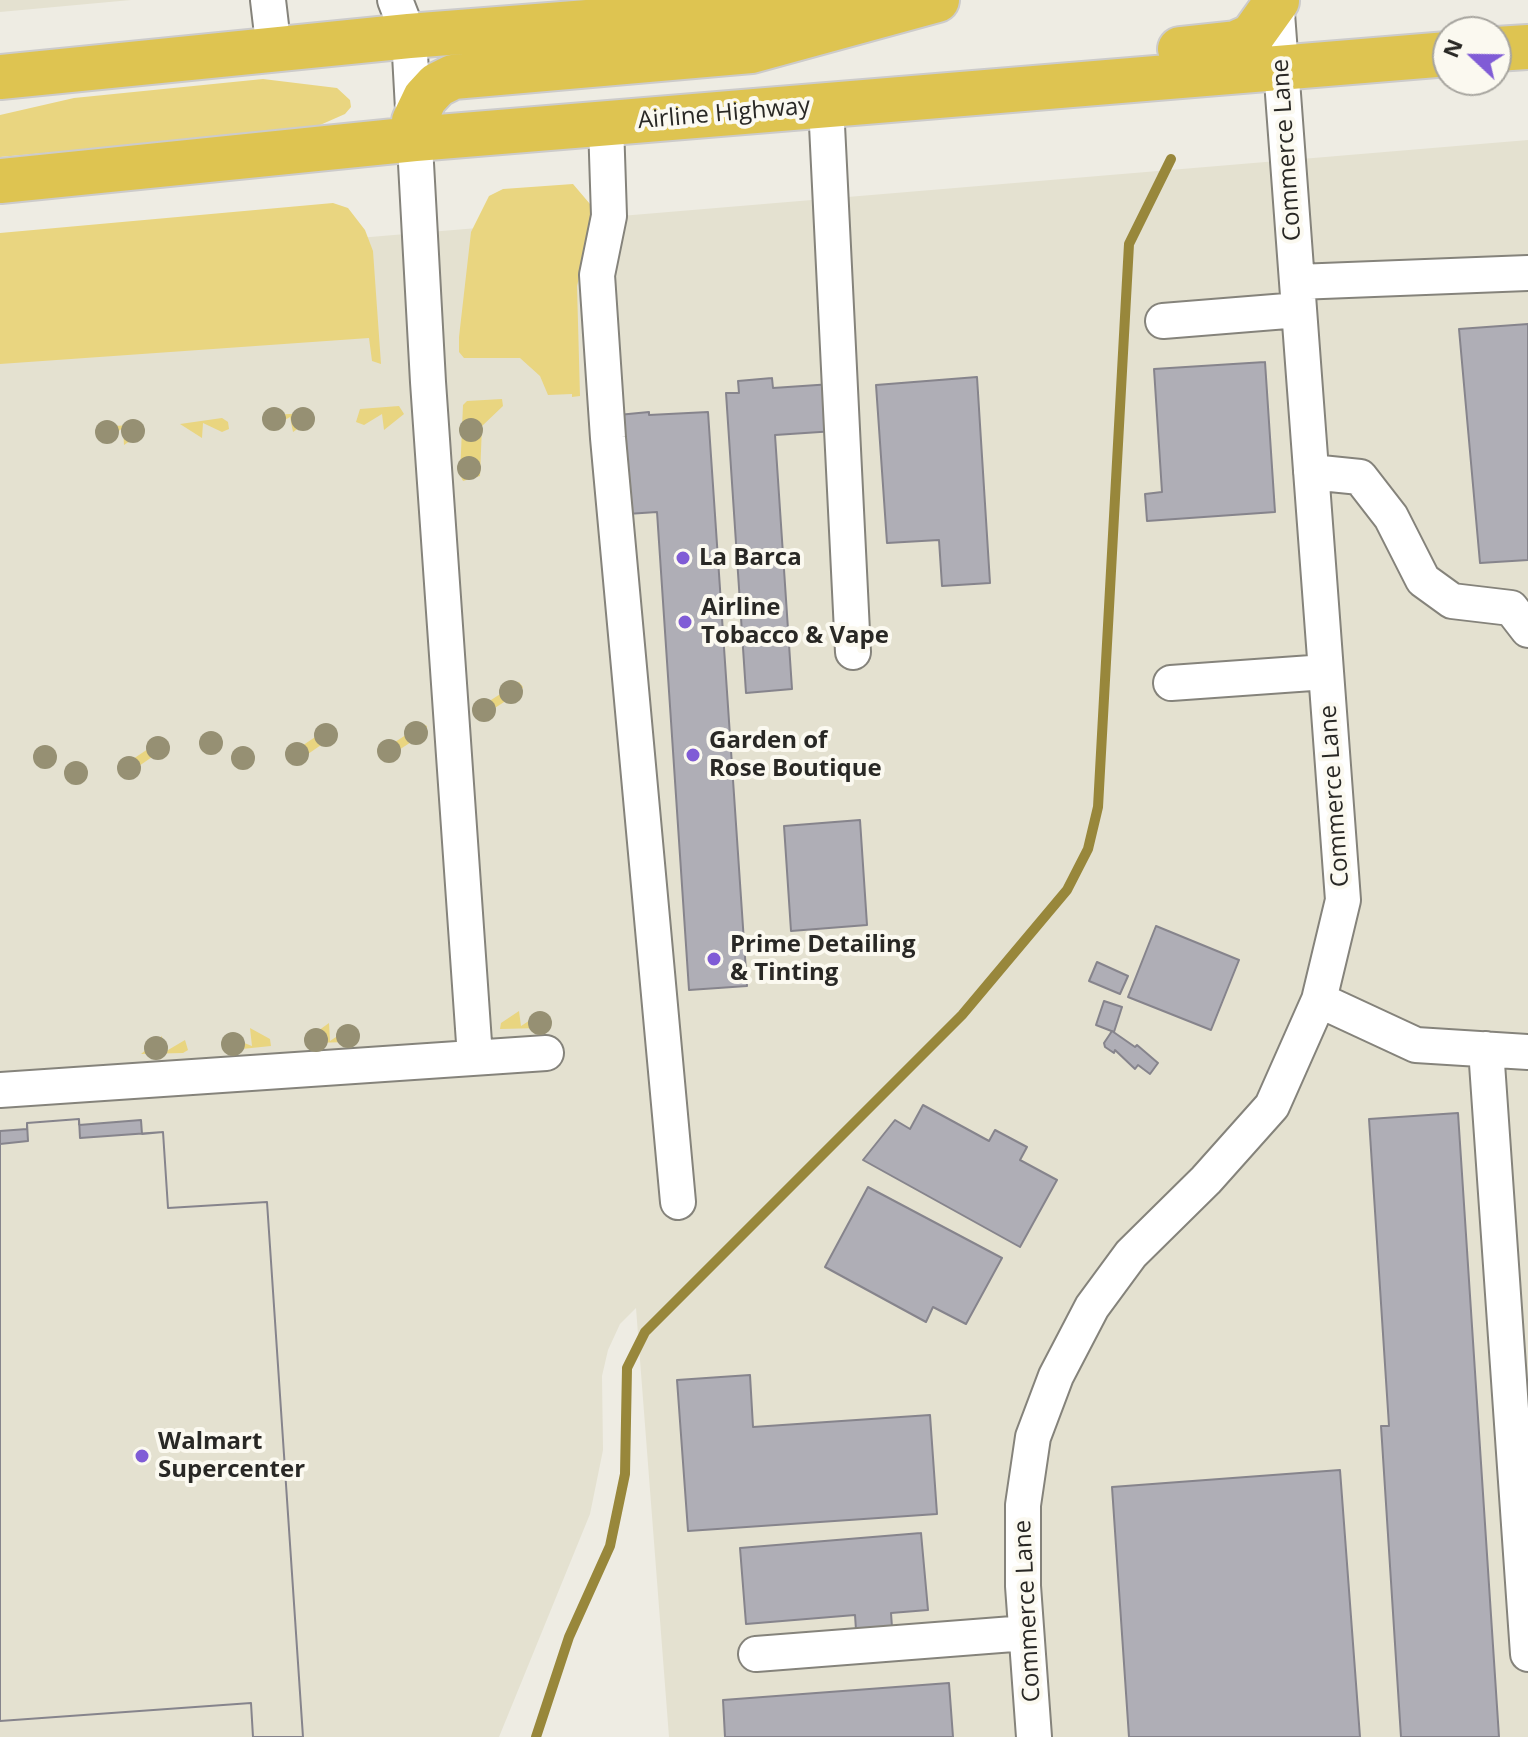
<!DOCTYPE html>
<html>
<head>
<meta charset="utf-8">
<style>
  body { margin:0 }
  #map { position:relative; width:1528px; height:1737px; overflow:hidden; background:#eeece3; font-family:"Open Sans",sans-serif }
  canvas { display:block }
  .north { position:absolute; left:1432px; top:16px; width:80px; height:80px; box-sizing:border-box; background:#fbf9f0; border:2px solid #a7a59f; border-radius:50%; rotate:292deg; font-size:22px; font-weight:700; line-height:32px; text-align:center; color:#292825 }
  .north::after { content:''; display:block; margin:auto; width:28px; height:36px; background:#805cd6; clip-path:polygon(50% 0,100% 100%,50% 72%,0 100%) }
</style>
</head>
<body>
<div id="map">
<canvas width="1528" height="1737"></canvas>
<div class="north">N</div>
</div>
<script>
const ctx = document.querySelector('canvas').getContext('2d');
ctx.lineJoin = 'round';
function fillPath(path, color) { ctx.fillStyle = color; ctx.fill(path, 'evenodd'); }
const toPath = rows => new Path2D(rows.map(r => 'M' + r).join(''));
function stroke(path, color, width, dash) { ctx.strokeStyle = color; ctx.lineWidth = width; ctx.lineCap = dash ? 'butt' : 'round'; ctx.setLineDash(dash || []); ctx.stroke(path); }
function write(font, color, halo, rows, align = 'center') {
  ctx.font = font + ' "Open Sans",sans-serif'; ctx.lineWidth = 8; ctx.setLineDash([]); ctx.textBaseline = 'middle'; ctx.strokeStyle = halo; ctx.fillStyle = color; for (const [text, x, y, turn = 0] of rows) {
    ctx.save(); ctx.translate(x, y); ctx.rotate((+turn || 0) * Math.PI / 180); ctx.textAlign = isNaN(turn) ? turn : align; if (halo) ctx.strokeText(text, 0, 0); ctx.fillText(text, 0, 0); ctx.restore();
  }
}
fillPath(toPath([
  [0,0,131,0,0,12],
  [1528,140,1528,1737,669,1737,636,1308,620,1324,608,1350,602,1376,603,1450,590,1514,499,1737,0,1737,0,268]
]), '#e4e1d0');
fillPath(toPath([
  [263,79,337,88,350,100,351,107,345,114,311,129,0,157,0,115,74,98],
  [573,184,590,204,593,220,577,286,580,396,572,397,572,394,548,395,540,376,520,358,464,358,459,352,459,337,471,232,489,196,503,189],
  [333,203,348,208,365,230,373,251,381,364,372,361,369,338,0,364,0,233],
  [502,399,503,406,482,426,480,476,463,481,460,475,463,405,467,401],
  [399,406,404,414,384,430,382,414,364,425,356,422,360,409],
  [309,413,312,419,293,432,290,417,271,428,265,423,270,415],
  [222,418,228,422,229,429,222,432,203,423,202,438,180,424],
  [142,424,145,431,124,445,123,428,105,440,98,435,102,427],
  [519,682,523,687,521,691,481,717,475,715,477,709],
  [423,724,427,726,425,733,385,759,380,756,381,751],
  [330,727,336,730,334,736,295,763,288,760,290,754],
  [163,739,167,744,165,748,126,775,119,772,121,767],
  [519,1011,521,1026,538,1015,545,1017,547,1023,541,1028,500,1029,501,1023],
  [329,1023,330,1041,348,1029,355,1031,357,1036,350,1042,309,1043,311,1036],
  [250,1028,270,1039,271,1046,232,1050,226,1047,229,1037,252,1046],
  [162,1036,163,1053,185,1040,188,1050,183,1053,141,1054]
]), '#e9d580');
stroke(toPath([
  [536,1737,569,1637,610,1546,625,1474,627,1368,645,1332,962,1015,1067,890,1088,849,1098,807,1129,244,1171,159]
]), '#98873b', 10);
const building = toPath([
  [1528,324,1528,560,1480,563,1459,329,1528,324],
  [1265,362,1275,512,1147,521,1145,494,1162,492,1154,369,1265,362],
  [977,377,990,583,942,586,939,540,887,543,876,385,977,377],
  [772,378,773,388,832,384,835,431,775,435,792,689,746,693,726,393,739,393,738,381,772,378],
  [649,412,649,415,708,412,747,986,689,990,657,512,627,514,618,415,649,412],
  [860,820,867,925,791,931,784,826,860,820],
  [1156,926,1239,960,1211,1030,1128,997,1156,926],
  [1097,962,1128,976,1120,994,1089,981,1097,962],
  [1104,1001,1122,1007,1114,1032,1096,1025,1104,1001],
  [1112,1031,1135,1047,1137,1045,1158,1063,1150,1074,1138,1065,1135,1069,1115,1050,1114,1053,1105,1047,1104,1043,1112,1031],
  [923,1105,989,1141,995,1130,1027,1147,1020,1160,1057,1180,1020,1247,863,1160,895,1120,910,1129,923,1105],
  [1458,1113,1499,1737,1401,1737,1381,1426,1389,1426,1369,1119,1458,1113],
  [79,1119,80,1138,163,1132,168,1208,267,1202,303,1737,253,1737,251,1703,0,1721,0,1144,28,1141,27,1123,79,1119],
  [79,1119,79,1125,141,1120,142,1134,163,1132,168,1208,267,1202,303,1737,253,1737,251,1703,0,1721,0,1131,27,1129,27,1123,79,1119],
  [868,1187,1002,1258,966,1324,933,1307,926,1322,825,1267,868,1187],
  [750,1375,753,1427,930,1415,937,1514,688,1531,677,1380,750,1375],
  [1340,1470,1360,1737,1129,1737,1112,1487,1340,1470],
  [921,1533,928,1610,891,1613,892,1627,856,1630,855,1615,746,1624,740,1548,921,1533],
  [949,1683,953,1737,725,1737,723,1700,949,1683]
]);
fillPath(building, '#afaeb6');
stroke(building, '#86848c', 2);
const minor = toPath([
  [268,0,274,51],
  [395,0,409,36,428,382,475,1057],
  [826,105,853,652],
  [606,124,609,216,597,275,608,438,678,1202],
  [1297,282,1528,273],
  [1163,321,1299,310],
  [1311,472,1360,477,1391,517,1423,580,1452,601,1511,608,1528,630],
  [1171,683,1326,672],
  [1319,1000,1416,1045,1528,1052],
  [1486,1049,1528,1654],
  [0,1090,546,1053],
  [756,1654,1026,1633],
  [1034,1737,1023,1586,1023,1505,1033,1437,1056,1376,1092,1307,1131,1254,1206,1180,1272,1106,1319,1000,1343,900,1276,0]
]);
const highway = toPath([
  [1180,49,1236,43,1252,36,1277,1],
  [1496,49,1528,47],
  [0,77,409,36,867,0],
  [414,121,425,98,437,85,453,77,751,51,937,0],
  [0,181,415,139,1448,54]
]);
stroke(minor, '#85837b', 38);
stroke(highway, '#cccbcb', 48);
stroke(minor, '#fff', 34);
stroke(highway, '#dec451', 44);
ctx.fillStyle = '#969073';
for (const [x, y] of [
  [274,419],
  [303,419],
  [471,430],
  [133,431],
  [107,432],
  [469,468],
  [511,692],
  [484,710],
  [416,733],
  [326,735],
  [211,743],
  [158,748],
  [389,751],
  [297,754],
  [45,757],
  [243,758],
  [129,768],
  [76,773],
  [540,1023],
  [348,1036],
  [316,1040],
  [233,1044],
  [156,1048]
]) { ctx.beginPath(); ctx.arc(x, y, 12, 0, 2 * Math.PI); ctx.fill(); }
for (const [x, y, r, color] of [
  [683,558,8,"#805cd6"],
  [685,622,8,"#805cd6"],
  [693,755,8,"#805cd6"],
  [714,959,8,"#805cd6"],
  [142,1456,8,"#805cd6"]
]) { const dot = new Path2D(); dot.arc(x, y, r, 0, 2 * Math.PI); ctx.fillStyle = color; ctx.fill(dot); stroke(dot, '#fbf9f0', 3); }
write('24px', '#292825', '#fbf9f0', [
  ["Airline Highway",724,114,-5],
  ["Commerce Lane",1287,150,-94],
  ["Commerce Lane",1335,796,-94],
  ["Commerce Lane",1028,1611,-93]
]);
write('bold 24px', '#292825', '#fbf9f0', [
  ["La Barca",699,558],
  ["Airline",701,608],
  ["Tobacco & Vape",701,636],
  ["Garden of",709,741],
  ["Rose Boutique",709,769],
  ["Prime Detailing",730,945],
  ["& Tinting",730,973],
  ["Walmart",158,1442],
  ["Supercenter",158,1470]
], 'left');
</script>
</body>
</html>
